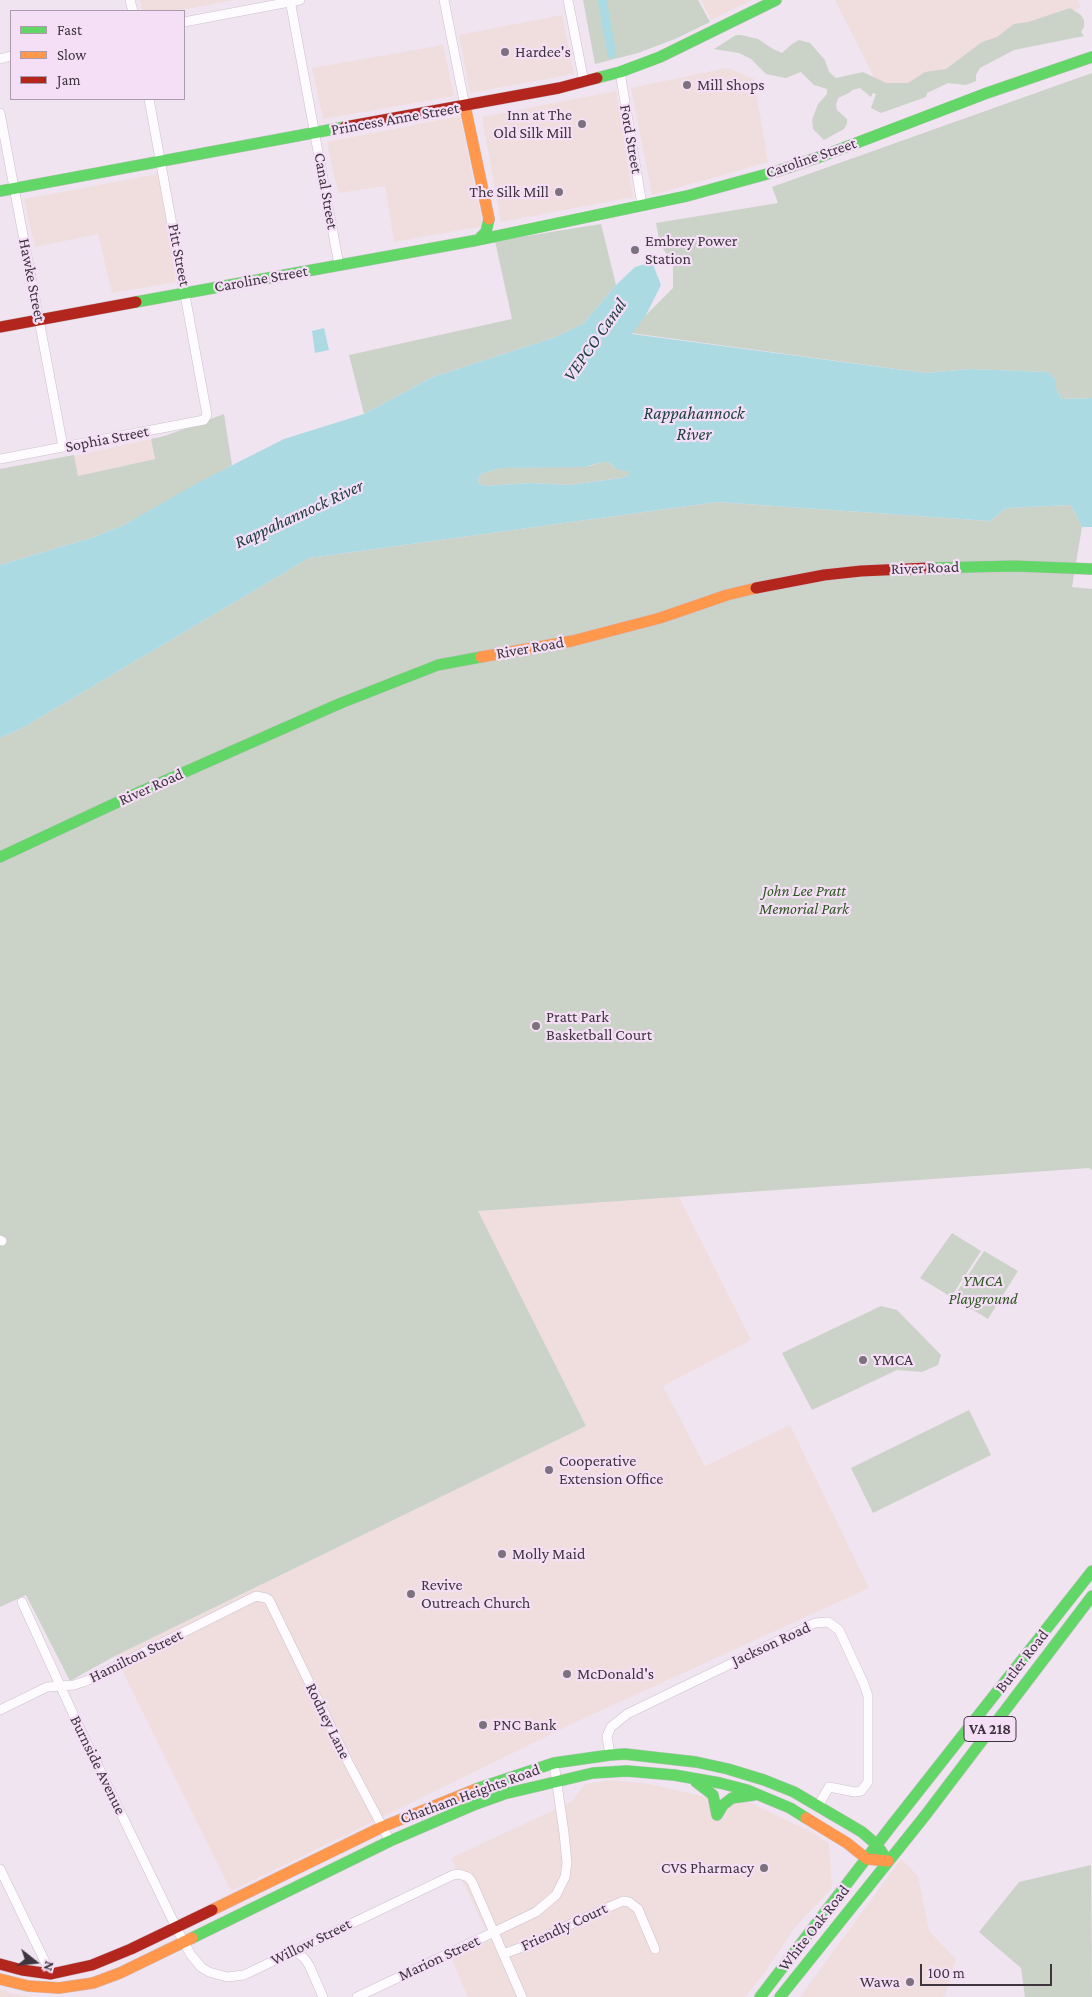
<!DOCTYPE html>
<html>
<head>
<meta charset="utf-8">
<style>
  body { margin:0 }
  #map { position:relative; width:1092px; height:1997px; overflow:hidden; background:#f0e4f1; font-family:"Crimson Pro",serif }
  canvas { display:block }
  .legend { position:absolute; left:10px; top:10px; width:175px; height:90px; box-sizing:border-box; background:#f5dff6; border:1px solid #ac9bac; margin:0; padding:6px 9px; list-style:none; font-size:15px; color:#3e353e }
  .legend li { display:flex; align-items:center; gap:10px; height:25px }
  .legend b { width:25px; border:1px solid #ac9bac }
  .north { position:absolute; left:10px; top:1937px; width:50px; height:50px; -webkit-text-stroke:4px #f5dff6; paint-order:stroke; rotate:106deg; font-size:14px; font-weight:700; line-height:20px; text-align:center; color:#3e353e }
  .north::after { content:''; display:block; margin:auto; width:18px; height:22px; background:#3e353e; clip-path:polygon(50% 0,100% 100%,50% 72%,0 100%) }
  .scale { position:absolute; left:920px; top:1964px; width:132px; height:22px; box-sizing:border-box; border:2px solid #3e353e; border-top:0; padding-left:6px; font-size:15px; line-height:18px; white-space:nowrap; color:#3e353e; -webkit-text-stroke:4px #f5dff6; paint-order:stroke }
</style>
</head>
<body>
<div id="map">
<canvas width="1092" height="1997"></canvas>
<ul class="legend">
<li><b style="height:6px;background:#63d668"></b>Fast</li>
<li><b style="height:6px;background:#ff974d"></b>Slow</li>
<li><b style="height:6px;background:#b3261e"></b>Jam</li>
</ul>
<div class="north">N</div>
<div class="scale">100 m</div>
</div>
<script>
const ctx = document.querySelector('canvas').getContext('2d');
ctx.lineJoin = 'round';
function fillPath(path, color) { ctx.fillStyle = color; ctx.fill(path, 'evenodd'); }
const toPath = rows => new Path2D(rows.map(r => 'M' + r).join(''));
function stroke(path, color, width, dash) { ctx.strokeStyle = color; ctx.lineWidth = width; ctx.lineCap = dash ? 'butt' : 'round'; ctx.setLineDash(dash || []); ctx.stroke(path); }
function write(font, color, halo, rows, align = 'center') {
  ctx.font = font + ' "Crimson Pro",serif'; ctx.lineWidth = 4.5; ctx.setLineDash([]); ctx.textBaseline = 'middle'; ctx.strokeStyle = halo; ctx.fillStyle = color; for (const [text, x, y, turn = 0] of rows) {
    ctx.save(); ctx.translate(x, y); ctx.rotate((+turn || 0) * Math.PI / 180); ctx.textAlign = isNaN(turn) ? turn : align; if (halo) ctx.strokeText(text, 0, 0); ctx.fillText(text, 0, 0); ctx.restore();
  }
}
fillPath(toPath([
  [140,0,234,0,177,11,142,11],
  [701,0,752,0,711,20],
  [835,0,1078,0,1081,7,888,105],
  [562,15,574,74,470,93,459,35],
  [443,45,454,96,323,119,312,68],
  [727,68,754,79,768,162,652,195,631,88],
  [616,91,633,197,501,222,482,117],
  [460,116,483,226,394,242,385,186,339,193,333,173,327,142],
  [158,174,176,282,112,293,98,234,35,247,24,199],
  [151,439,155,459,78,476,74,456],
  [679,1197,751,1340,663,1386,705,1466,790,1425,869,1588,578,1721,231,1891,115,1656,586,1426,477,1211],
  [612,1780,650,1784,736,1804,747,1801,815,1834,829,1844,832,1888,795,1927,765,1972,745,1997,468,1997,451,1958,491,1940,451,1858,571,1802,585,1784],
  [901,1859,918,1876,929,1931,956,1959,945,1995,943,1997,800,1997],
  [0,1989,11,1993,32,1997,0,1997]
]), '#efdedd');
fillPath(toPath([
  [583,0,698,0,710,22,675,39,638,53,595,64],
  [1070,8,1081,15,1084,20,1084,27,1081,32,1084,36,1014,50,980,68,976,75,976,81,966,85,948,83,927,93,926,97,881,113,871,108,876,94,873,93,871,97,860,88,852,90,849,93,838,98,836,105,837,110,847,119,847,124,844,129,824,140,813,129,812,120,818,104,827,94,827,89,814,85,801,72,786,78,766,74,751,59,739,53,714,49,736,35,741,35,758,39,773,49,782,53,792,44,799,40,810,43,825,60,829,72,836,78,863,72,886,83,908,83,925,72,946,69,982,42,997,37,1014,24,1028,22],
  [1092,73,1092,398,1062,399,1056,389,1056,380,1048,372,970,369,926,373,631,333,646,315,673,288,673,264,660,244,656,223,778,203,772,187],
  [601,224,616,285,583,324,553,338,433,377,364,414,349,355,512,319,495,241],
  [224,414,232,465,124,525,94,537,0,565,0,469,74,455,78,476,155,459,151,439,165,436],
  [602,462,608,462,614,467,629,472,629,475,621,478,570,485,530,483,485,486,478,483,479,476,483,473,501,468,590,466],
  [717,502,990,521,1006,508,1071,505,1082,527,1072,587,1092,589,1092,1170,1089,1168,478,1211,586,1426,115,1656,70,1681,26,1595,0,1607,0,738,24,727,309,558],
  [952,1233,981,1251,951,1297,920,1278],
  [984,1251,1018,1271,988,1319,953,1298],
  [881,1306,897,1310,941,1355,938,1365,922,1372,897,1370,812,1410,782,1353],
  [969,1410,991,1455,873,1513,851,1468],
  [1091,1865,1092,1997,1025,1997,1021,1968,979,1932,1019,1882]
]), '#cbd2c8');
fillPath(toPath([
  [652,262,661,285,646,315,632,334,926,373,970,369,1048,372,1056,380,1056,389,1062,399,1092,398,1092,527,1082,527,1071,505,1006,508,990,521,717,502,309,558,24,727,0,738,0,565,94,537,124,525,199,482,284,439,364,414,433,377,553,338,583,324,616,285,635,267],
  [602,462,608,462,617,469,629,472,629,475,621,478,570,485,530,483,485,486,478,483,479,476,483,473,501,468,585,467],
  [324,328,329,350,315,353,312,331]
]), '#acdae2');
stroke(toPath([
  [602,0,612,54]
]), '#acdae2', 9);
const street = toPath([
  [130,0,133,11],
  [290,0,339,265],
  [444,0,465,106],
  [568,0,584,82],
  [184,22,300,0],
  [0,59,11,56],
  [620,72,642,205],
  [0,113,63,447],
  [0,459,204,420,207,415,149,99],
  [0,1240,2,1241],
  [22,1602,80,1729,176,1927,191,1955,201,1967,209,1972,227,1977,244,1975,453,1875,459,1874,468,1877,472,1882,522,1997],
  [0,1710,47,1687,74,1685,86,1681,256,1596,266,1598,269,1600,348,1762,390,1841],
  [610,1755,607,1736,611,1727,627,1714,815,1623,828,1622,839,1630,864,1684,868,1696,868,1782,861,1791,855,1792,829,1787,818,1806],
  [0,1869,51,1974],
  [294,1950,304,1958,309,1965,323,1997],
  [503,1954,536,1942,575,1922,623,1901,629,1902,638,1909,655,1949],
  [357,1997,536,1912,556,1895,565,1877,567,1863,564,1833,554,1763]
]);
const fast = toPath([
  [597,78,620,72,660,57,776,0],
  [0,191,345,127],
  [478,240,687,196,778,171,825,155,987,93,1092,57],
  [136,302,478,240,486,232,489,219],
  [928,568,1014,566,1092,569],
  [0,857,135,794,341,703,438,665,481,657],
  [696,1782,713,1795,717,1815],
  [476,1789,554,1763,610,1755,625,1754,696,1762,728,1769,764,1780,794,1792,862,1832,877,1845,888,1861],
  [717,1815,723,1805,732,1798,754,1795],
  [192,1938,390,1841,476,1804,504,1794,593,1773,627,1771,674,1775,720,1783,747,1790,790,1808,806,1818],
  [760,1997,892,1825,1092,1571],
  [780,1997,924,1817,1092,1596]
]);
const slow = toPath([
  [465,106,489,219],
  [481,657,572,641,660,618,727,595,756,588],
  [806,1818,847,1843,867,1859,888,1861],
  [212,1910,382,1827,476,1789],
  [0,1979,28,1986,59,1988,93,1983,120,1973,192,1938]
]);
const jam = toPath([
  [345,127,559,88,597,78],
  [0,327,136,302],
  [756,588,824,575,861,571,928,568],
  [0,1964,22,1970,51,1974,92,1965,131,1949,212,1910]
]);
stroke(street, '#cbc1cb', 10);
stroke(fast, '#cbc1cb', 12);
stroke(slow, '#cbc1cb', 12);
stroke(jam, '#cbc1cb', 12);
stroke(street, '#fdfbfd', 9);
stroke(fast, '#63d668', 11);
stroke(slow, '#ff974d', 11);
stroke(jam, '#b3261e', 11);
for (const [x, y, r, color] of [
  [505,52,5,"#7c727d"],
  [687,85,5,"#7c727d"],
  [582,124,5,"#7c727d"],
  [559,192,5,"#7c727d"],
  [635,250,5,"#7c727d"],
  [536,1026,5,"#7c727d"],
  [863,1360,5,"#7c727d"],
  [549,1470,5,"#7c727d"],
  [502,1554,5,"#7c727d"],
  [411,1594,5,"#7c727d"],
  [567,1674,5,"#7c727d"],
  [483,1725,5,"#7c727d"],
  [764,1868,5,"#7c727d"],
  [910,1982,5,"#7c727d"]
]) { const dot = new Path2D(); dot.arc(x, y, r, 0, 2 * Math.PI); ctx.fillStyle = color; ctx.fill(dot); stroke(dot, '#f5dff6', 2); }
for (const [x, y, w] of [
  [990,1729,52]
]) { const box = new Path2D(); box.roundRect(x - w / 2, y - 12.5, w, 25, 4); ctx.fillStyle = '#f5dff6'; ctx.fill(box); stroke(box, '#3e353e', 1); }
write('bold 15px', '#3e353e', null, [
  ["VA 218",990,1729]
]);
write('16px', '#3e353e', '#f5dff6', [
  ["Hardee's",515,52],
  ["Mill Shops",697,85],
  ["Inn at The",572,115,"right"],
  ["Old Silk Mill",572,133,"right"],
  ["The Silk Mill",549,192,"right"],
  ["Embrey Power",645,241],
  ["Station",645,259],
  ["Pratt Park",546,1017],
  ["Basketball Court",546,1035],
  ["YMCA",873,1360],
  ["Cooperative",559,1461],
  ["Extension Office",559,1479],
  ["Molly Maid",512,1554],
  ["Revive",421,1585],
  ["Outreach Church",421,1603],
  ["McDonald's",577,1674],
  ["PNC Bank",493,1725],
  ["CVS Pharmacy",754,1868,"right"],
  ["Wawa",900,1982,"right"]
], 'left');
write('16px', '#3e353e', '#f5dff6', [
  ["Princess Anne Street",395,119,-10],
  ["Ford Street",631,139,80],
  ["Caroline Street",811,158,-19],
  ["Canal Street",326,191,80],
  ["Pitt Street",179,255,79],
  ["Caroline Street",261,279,-10],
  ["Hawke Street",32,280,79],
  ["Sophia Street",107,439,-11],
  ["River Road",925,568,-2],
  ["River Road",530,648,-10],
  ["River Road",151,787,-24],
  ["Jackson Road",771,1644,-25],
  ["Hamilton Street",136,1656,-26],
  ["Butler Road",1022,1661,-52],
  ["Rodney Lane",328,1721,64],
  ["Burnside Avenue",98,1765,64],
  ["Chatham Heights Road",470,1794,-20],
  ["Friendly Court",564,1927,-25],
  ["White Oak Road",814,1928,-52],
  ["Willow Street",311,1942,-26],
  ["Marion Street",439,1958,-25]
]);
write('italic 16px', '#2d5920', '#f5dff6', [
  ["John Lee Pratt",804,891],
  ["Memorial Park",804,909],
  ["YMCA",983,1281],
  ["Playground",983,1299]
]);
write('italic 18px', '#1d3f42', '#f5dff6', [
  ["VEPCO Canal",595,340,-55],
  ["Rappahannock",694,413],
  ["River",694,434],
  ["Rappahannock River",299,514,-25]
]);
</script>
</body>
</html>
